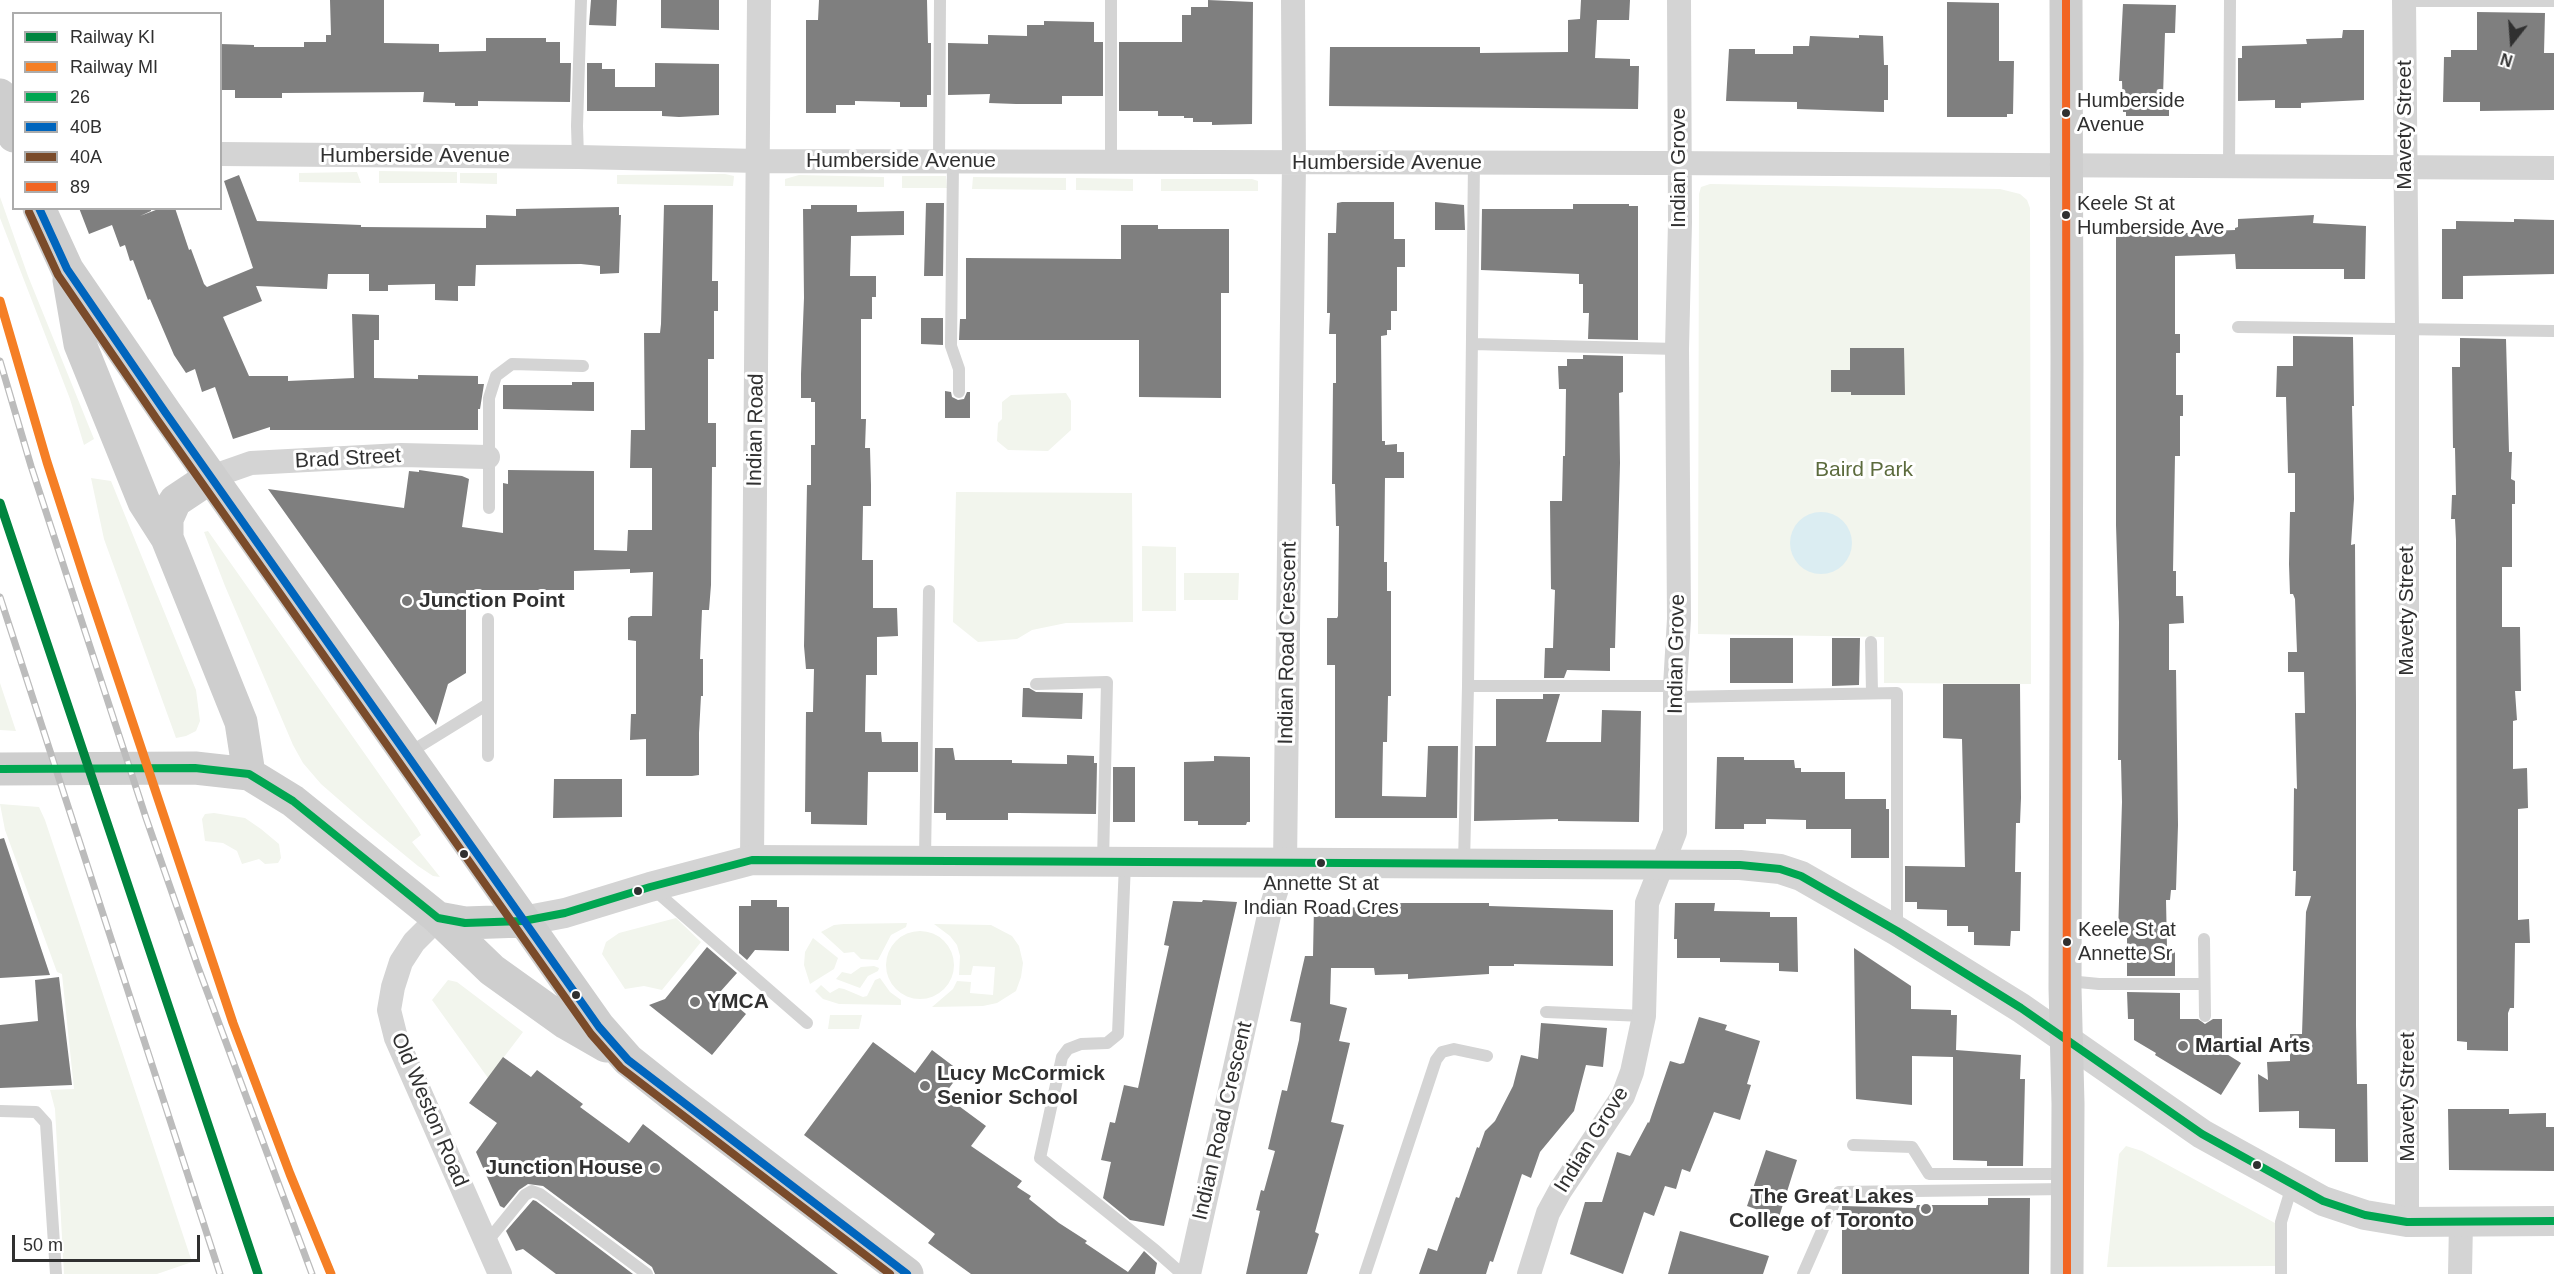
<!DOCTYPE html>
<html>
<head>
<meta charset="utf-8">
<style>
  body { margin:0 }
  #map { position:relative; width:2554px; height:1274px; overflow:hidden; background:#fff; font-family:Helvetica,sans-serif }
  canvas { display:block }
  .legend { position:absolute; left:12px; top:12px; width:210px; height:198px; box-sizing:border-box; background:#fff; border:2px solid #acacac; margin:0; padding:8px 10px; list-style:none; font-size:18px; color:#303030 }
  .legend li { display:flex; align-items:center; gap:12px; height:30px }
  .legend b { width:30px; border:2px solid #acacac }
  .north { position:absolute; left:2482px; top:12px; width:60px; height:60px; -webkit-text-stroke:4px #fff; paint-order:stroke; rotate:197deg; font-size:16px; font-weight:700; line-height:24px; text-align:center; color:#303030 }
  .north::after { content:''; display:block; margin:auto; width:21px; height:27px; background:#303030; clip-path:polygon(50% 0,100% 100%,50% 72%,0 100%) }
  .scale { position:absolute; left:12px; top:1235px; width:188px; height:27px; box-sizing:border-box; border:3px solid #303030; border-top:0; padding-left:8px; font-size:18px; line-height:21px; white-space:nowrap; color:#303030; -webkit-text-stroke:4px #fff; paint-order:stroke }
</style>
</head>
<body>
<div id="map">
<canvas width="2554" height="1274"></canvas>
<ul class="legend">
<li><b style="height:8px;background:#00853f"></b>Railway KI</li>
<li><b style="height:8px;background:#f57f25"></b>Railway MI</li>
<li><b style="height:8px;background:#00a651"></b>26</li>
<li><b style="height:8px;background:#0065bd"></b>40B</li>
<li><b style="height:8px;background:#7a4b2a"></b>40A</li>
<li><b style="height:8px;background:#f26522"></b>89</li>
</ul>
<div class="north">N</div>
<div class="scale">50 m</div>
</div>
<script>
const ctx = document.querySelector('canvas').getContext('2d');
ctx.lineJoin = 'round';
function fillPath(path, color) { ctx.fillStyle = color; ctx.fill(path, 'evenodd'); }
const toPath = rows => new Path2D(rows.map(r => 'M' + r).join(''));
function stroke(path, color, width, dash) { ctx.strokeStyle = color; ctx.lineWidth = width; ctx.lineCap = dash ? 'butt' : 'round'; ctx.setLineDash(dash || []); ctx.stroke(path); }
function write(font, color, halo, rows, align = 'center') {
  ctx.font = font + ' Helvetica,sans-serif'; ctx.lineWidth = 6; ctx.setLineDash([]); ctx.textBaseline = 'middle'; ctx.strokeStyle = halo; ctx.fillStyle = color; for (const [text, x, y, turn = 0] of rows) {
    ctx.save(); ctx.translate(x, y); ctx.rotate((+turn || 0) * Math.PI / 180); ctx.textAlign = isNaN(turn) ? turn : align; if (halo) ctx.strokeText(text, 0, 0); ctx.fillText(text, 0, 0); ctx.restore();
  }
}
fillPath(toPath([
  [379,171,457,172,457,183,379,183],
  [357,172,361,183,299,182,299,173],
  [460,173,497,173,497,184,460,183],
  [725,174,734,176,733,186,617,184,617,175],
  [799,175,884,177,884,187,785,186,785,179],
  [902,176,946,176,947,188,902,188],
  [973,177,1066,178,1066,190,972,189],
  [1076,178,1133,179,1133,191,1076,190],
  [1161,179,1252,179,1258,181,1258,191,1161,191],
  [1710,184,2000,189,2020,194,2027,200,2030,208,2031,684,1884,683,1884,637,1698,634,1699,194,1701,187],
  [0,197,28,276,94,439,84,445,70,399,0,218],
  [1066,393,1071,401,1071,430,1048,451,1008,450,997,441,998,423,1002,419,1002,402,1011,395],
  [91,478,111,481,196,690,200,721,196,731,186,736,176,738,104,539],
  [956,492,1132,493,1133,622,1066,623,1032,630,1017,639,978,642,953,622],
  [208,531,417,828,421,835,412,842,440,877,433,876,418,866,368,825,321,784,303,763,293,745,225,586,204,532],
  [1142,546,1176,547,1176,611,1142,611],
  [1184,573,1239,573,1238,600,1184,600],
  [0,683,16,731,0,730],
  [0,804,39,807,45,820,192,1262,157,1274,64,1274,55,1109,50,1090,74,1089,62,974,57,972,5,830],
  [214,813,245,818,261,829,279,844,281,858,278,863,265,864,259,859,242,864,237,851,223,843,205,841,202,819,205,814],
  [676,918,701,942,662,990,644,986,625,989,602,954,606,942,619,933],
  [907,923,906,927,891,935,878,960,861,959,854,952,844,953,821,932,834,925,844,924],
  [934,924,991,925,1012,936,1019,946,1023,963,1021,977,1016,991,997,1003,983,1006,932,1007,953,989,957,981,971,982,970,993,993,995,995,967,973,966,971,975,959,975,960,956,957,945,950,936],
  '886 965a34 34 0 1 1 68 0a34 34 0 1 1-68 0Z',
  [813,938,838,958,834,969,810,984,804,965,805,952],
  [874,966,879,968,878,971,868,976,860,988,836,979,842,972,851,974,861,967],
  [880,978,890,992,901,1000,901,1005,839,1004,823,999,815,991,821,985,830,993,839,988,844,989,863,997,867,996,875,980],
  [448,980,457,982,523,1032,488,1078,432,1000],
  [830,1015,862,1015,859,1029,828,1029],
  [2126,1146,2142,1151,2275,1223,2275,1266,2107,1267,2119,1154]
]), '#f2f5ed');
fillPath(toPath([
  '1790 543a31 31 0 1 1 62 0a31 31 0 1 1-62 0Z'
]), '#dbedf2');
fillPath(toPath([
  [330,0,384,0,384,43,439,44,439,52,486,51,486,38,546,38,546,42,560,42,560,63,571,63,570,102,478,101,478,106,455,106,455,103,423,102,424,92,282,93,282,98,235,98,235,90,220,90,220,44,254,45,254,47,304,47,304,42,326,42,326,35,331,35],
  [591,0,617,0,616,26,589,25],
  [661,0,719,0,719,30,661,28],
  [819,0,927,0,928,43,931,43,931,95,927,95,927,107,900,107,900,102,855,101,855,105,836,105,836,113,806,113,806,20,818,20],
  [1208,0,1253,2,1252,124,1212,125,1212,122,1193,122,1193,118,1184,118,1184,116,1158,116,1158,111,1119,111,1119,42,1182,42,1182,15,1191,15,1191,7,1208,7],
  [1581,0,1630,0,1629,20,1597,20,1595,58,1630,59,1630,66,1639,66,1638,109,1329,106,1330,47,1480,47,1480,53,1568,52,1568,20,1580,19],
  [1947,2,1999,3,1999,61,2014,61,2013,114,2007,114,2007,117,1947,117],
  [2123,4,2176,5,2175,33,2165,33,2163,96,2169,96,2169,116,2126,116,2126,112,2123,112,2122,81,2119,81],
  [2477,12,2545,13,2544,53,2554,53,2554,110,2480,111,2480,102,2443,102,2444,57,2451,57,2451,50,2477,50],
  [1044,21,1094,22,1094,42,1103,42,1103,96,1062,96,1062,104,1016,104,989,103,990,94,948,95,948,43,988,44,988,35,1027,36,1027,25,1044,25],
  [2343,30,2364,30,2364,100,2301,103,2301,108,2275,108,2275,100,2238,101,2238,58,2242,58,2242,46,2307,44,2306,39,2342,38],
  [1859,35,1883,36,1884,65,1888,65,1888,100,1884,100,1884,112,1797,109,1797,102,1726,101,1729,49,1755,49,1755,54,1793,54,1793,46,1809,46,1810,36,1859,38],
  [587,63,602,63,602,69,615,69,615,87,655,87,655,63,719,64,719,115,679,117,662,116,662,111,587,111],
  [239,175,257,221,361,225,361,227,486,228,486,215,516,216,516,209,619,207,619,215,621,215,619,273,600,274,600,266,581,264,476,265,475,286,458,286,458,301,435,300,435,284,388,285,388,291,369,291,369,274,328,274,327,289,256,286,262,301,223,317,249,376,288,376,288,381,354,378,352,314,379,315,379,340,374,340,374,378,418,379,418,375,478,376,478,384,484,384,480,409,478,409,478,430,270,430,270,427,233,439,215,387,202,392,195,369,186,373,174,355,150,299,148,300,133,260,130,261,125,245,120,247,112,225,89,234,79,208,151,208,151,211,140,216,161,208,175,208,189,250,191,249,204,284,207,287,253,268,224,181],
  [1342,202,1394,202,1394,239,1405,239,1405,267,1397,267,1397,311,1391,311,1391,330,1387,330,1387,335,1381,336,1382,441,1385,441,1385,445,1397,444,1397,452,1404,452,1404,478,1385,478,1384,562,1387,562,1387,591,1391,591,1391,696,1388,696,1387,742,1383,742,1382,796,1426,797,1428,746,1458,746,1457,818,1335,818,1335,665,1327,665,1327,618,1337,618,1338,616,1339,526,1336,526,1335,484,1332,484,1333,383,1336,383,1336,334,1329,334,1330,313,1327,313,1328,233,1336,233,1337,203],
  [1435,202,1464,205,1465,230,1435,230],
  [926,203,944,203,943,276,924,276],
  [1573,204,1629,204,1629,206,1638,206,1638,340,1588,339,1589,313,1583,313,1583,284,1579,284,1579,274,1481,270,1482,209,1573,209],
  [664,205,713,205,712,281,718,281,718,311,714,311,714,359,708,359,708,423,716,423,716,467,712,467,711,585,709,610,702,610,700,659,703,659,703,696,701,696,699,733,699,775,692,776,646,776,646,739,630,740,631,714,636,714,636,641,628,640,628,618,631,616,652,616,653,572,630,573,630,569,574,571,574,590,466,590,466,673,448,684,436,725,268,489,404,508,409,471,419,472,419,470,462,476,469,479,462,527,503,533,503,483,508,484,508,470,594,471,594,550,627,551,628,530,652,530,652,468,630,468,631,430,645,430,644,333,660,333,661,324],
  [811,205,857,205,857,212,904,211,904,235,851,236,851,238,850,276,876,276,876,297,872,297,872,319,861,319,861,419,866,419,865,448,870,448,871,485,871,506,863,506,862,560,873,560,873,608,897,608,898,636,877,637,877,675,866,675,865,732,881,732,882,742,918,742,918,772,868,772,867,825,811,824,811,812,805,812,806,712,813,712,814,669,806,669,804,646,807,485,811,485,811,445,815,445,815,402,811,402,811,398,801,398,801,374,804,298,803,209,811,209],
  [2314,215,2313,223,2366,226,2365,279,2344,279,2344,269,2236,269,2235,254,2175,256,2175,334,2180,334,2180,353,2176,353,2176,395,2183,395,2183,416,2180,416,2180,456,2175,456,2173,571,2176,571,2176,596,2183,596,2184,623,2169,624,2169,670,2176,670,2178,825,2176,890,2171,890,2170,900,2166,900,2167,948,2175,948,2175,976,2127,976,2127,934,2118,934,2122,802,2121,760,2118,760,2119,622,2116,525,2116,222,2168,223,2168,232,2210,234,2210,231,2235,230,2235,228,2238,227,2238,219],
  [2514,219,2554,220,2554,274,2463,276,2463,299,2442,299,2442,229,2456,229,2456,221,2514,222],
  [1121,225,1158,225,1158,229,1229,229,1229,293,1221,293,1221,398,1139,397,1139,340,959,340,960,319,966,319,966,258,1121,259],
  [921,318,943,318,943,345,921,344],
  [2293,336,2353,337,2354,406,2352,406,2354,499,2351,545,2355,544,2356,705,2356,1025,2357,1084,2367,1084,2368,1162,2335,1162,2335,1129,2299,1128,2299,1111,2259,1112,2258,1074,2268,1080,2267,1062,2290,1061,2290,1034,2302,1034,2306,912,2311,896,2295,896,2296,871,2293,871,2294,788,2297,789,2295,713,2305,713,2304,672,2288,672,2288,652,2297,652,2295,599,2293,594,2290,594,2289,564,2290,512,2295,512,2295,473,2288,473,2286,397,2276,397,2277,366,2293,366],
  [2460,338,2506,339,2509,452,2512,452,2511,479,2515,481,2515,504,2512,504,2512,567,2502,567,2502,627,2520,627,2521,691,2515,691,2517,720,2513,721,2513,769,2527,768,2528,808,2518,809,2518,920,2529,919,2530,943,2515,943,2514,1008,2510,1008,2508,1013,2508,1051,2467,1050,2467,1042,2457,1041,2456,540,2455,519,2451,519,2452,495,2456,495,2455,448,2453,448,2452,367,2460,367],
  [1850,348,1904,348,1905,395,1851,395,1851,392,1831,392,1831,370,1850,370],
  [1583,355,1623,356,1623,392,1619,393,1620,463,1615,648,1610,648,1610,671,1567,670,1564,678,1544,678,1545,648,1553,648,1555,590,1551,589,1550,501,1562,501,1563,456,1565,456,1566,389,1559,389,1558,366,1567,366,1567,359,1583,359],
  [572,382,594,382,594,411,503,409,503,385,572,385],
  [945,391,951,392,952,397,958,400,964,399,967,392,970,392,970,418,945,418],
  [1730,638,1793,638,1793,683,1730,683],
  [1832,638,1860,638,1859,685,1832,686],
  [1943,684,2020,684,2021,798,2020,823,2016,823,2015,872,2021,872,2020,931,2011,931,2010,946,1974,945,1974,932,1968,932,1968,926,1947,926,1947,910,1917,909,1917,902,1905,902,1905,866,1965,867,1962,739,1943,738],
  [1023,688,1029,688,1036,692,1083,693,1082,719,1022,717],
  [1543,694,1560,694,1546,742,1601,742,1602,710,1641,711,1639,822,1558,821,1558,819,1474,821,1475,746,1496,746,1496,699,1543,699],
  [935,748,953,748,955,760,1012,760,1012,763,1067,764,1067,755,1094,756,1094,763,1097,763,1096,814,1019,813,1008,813,1008,820,946,820,946,813,934,813],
  [1214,756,1250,757,1250,822,1247,822,1246,825,1198,825,1198,821,1184,821,1184,762,1214,761],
  [1717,757,1744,757,1744,760,1794,760,1795,768,1801,768,1801,772,1845,772,1845,799,1886,799,1886,809,1889,809,1889,858,1851,858,1851,829,1806,829,1806,820,1766,819,1766,824,1744,824,1744,829,1715,829],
  [1113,767,1135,767,1135,822,1113,822],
  [554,779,622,779,622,817,553,818],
  [4,838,50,975,0,978,0,839],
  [751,900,777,900,777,907,789,907,789,951,755,950,747,960,739,953,739,906,751,906],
  [1203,900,1237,902,1164,1226,1130,1220,1103,1198,1111,1162,1101,1160,1110,1122,1115,1123,1124,1085,1138,1088,1169,946,1164,945,1173,901,1202,902],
  [1403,903,1489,903,1489,906,1613,910,1613,966,1514,964,1514,966,1489,966,1489,974,1408,979,1408,974,1375,975,1374,968,1331,968,1330,1004,1347,1008,1339,1041,1350,1043,1331,1122,1344,1125,1315,1232,1319,1234,1307,1274,1246,1274,1260,1211,1256,1210,1261,1190,1264,1191,1275,1151,1268,1149,1282,1090,1287,1091,1299,1040,1301,1023,1290,1021,1305,956,1313,956,1314,906,1371,908,1371,904],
  [1675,903,1715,903,1714,911,1770,912,1770,917,1797,917,1798,972,1779,971,1779,963,1720,962,1720,958,1677,958,1677,939,1674,939],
  [707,947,737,973,720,992,746,1014,712,1055,649,1005,665,999],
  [1854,948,1911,986,1911,1009,1951,1010,1951,1015,1957,1015,1956,1050,2021,1055,2020,1079,2025,1079,2023,1166,1987,1166,1987,1161,1953,1160,1953,1057,1912,1056,1912,1105,1856,1099],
  [59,977,72,1085,0,1088,0,1025,38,1021,35,980],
  [2127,992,2180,993,2180,1019,2198,1019,2205,1024,2213,1019,2222,1019,2222,1051,2241,1063,2221,1095,2155,1055,2156,1053,2134,1040,2134,1019,2128,1019],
  [1699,1017,1727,1025,1725,1030,1760,1041,1747,1084,1751,1085,1740,1120,1714,1112,1690,1172,1682,1169,1676,1189,1665,1186,1654,1216,1644,1212,1623,1274,1570,1254,1585,1202,1602,1202,1617,1152,1630,1156,1648,1122,1649,1123,1670,1061,1680,1064,1684,1063],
  [1541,1023,1607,1028,1603,1067,1586,1065,1574,1111,1540,1152,1531,1178,1522,1174,1493,1262,1490,1261,1486,1274,1419,1274,1428,1248,1437,1251,1456,1197,1459,1198,1477,1147,1479,1148,1485,1131,1495,1121,1513,1086,1521,1055,1538,1059],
  [873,1042,915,1073,932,1050,961,1072,944,1095,986,1126,971,1146,1022,1181,1017,1187,1031,1196,1029,1199,1059,1223,1087,1241,1085,1243,1128,1272,1144,1251,1157,1263,1155,1274,971,1274,928,1243,935,1234,804,1135],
  [503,1057,531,1077,537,1070,583,1104,580,1107,629,1143,643,1124,838,1274,655,1274,652,1267,543,1186,528,1184,519,1190,504,1208,500,1206,476,1152,497,1123,469,1103],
  [2448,1109,2509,1109,2509,1114,2546,1113,2546,1127,2554,1127,2554,1171,2449,1170],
  [1766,1150,1797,1160,1779,1217,1747,1206],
  [1988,1198,2030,1198,2029,1274,1842,1274,1842,1206,1916,1208,1917,1205,1988,1205],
  [533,1200,536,1201,633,1274,556,1274,523,1249,516,1251,506,1231],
  [1680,1231,1769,1256,1763,1274,1668,1274]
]), '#7f7f7f');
stroke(toPath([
  [2404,1,2554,1],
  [578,157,577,126,581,0],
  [1111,161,1111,0],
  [939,162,940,0],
  [953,162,951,346,959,369,959,392],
  [2229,167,2230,0],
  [2238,327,2554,331],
  [1472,344,1677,349],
  [489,508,489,398,496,376,512,364,583,366],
  [1871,642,1872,693],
  [1036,684,1107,682,1103,862],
  [1468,686,1675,686],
  [1675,697,1897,693,1897,930],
  [407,754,488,704],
  [488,756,488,619],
  [925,860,929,591],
  [1125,863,1118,1034,1107,1043,1081,1044,1068,1049,1062,1057,1040,1158,1155,1250,1182,1274],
  [1464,864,1468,686,1474,162],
  [652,888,807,1023],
  [2204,939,2205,1016],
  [2068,981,2099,984,2204,984],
  [1546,1012,1644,1016],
  [0,1111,36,1112,46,1123,56,1274],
  [1853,1145,1912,1147,1929,1174,2066,1174],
  [486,1243,525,1195,532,1191,540,1194,647,1274],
  [1365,1274,1436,1060,1442,1052,1454,1049,1487,1056],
  [1803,1274,1839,1192,2066,1189],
  [2281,1274,2281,1222,2292,1186]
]), '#d4d4d4', 12);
stroke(toPath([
  [2404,0,2407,328,2407,1222],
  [220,154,578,157,759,161,1660,163,2554,168],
  [211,477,251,463,401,455,488,457],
  [752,860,759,0],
  [438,918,414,942,401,962,393,987,389,1010,396,1038,500,1274],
  [1189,1274,1270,911,1285,863,1294,163,1293,0],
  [1529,1274,1548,1213,1560,1191,1623,1096,1632,1072,1644,1016,1647,903,1675,832,1675,686,1679,619,1677,349,1680,222,1679,0],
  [2460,1274,2461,1222]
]), '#d4d4d4', 24);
stroke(toPath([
  [523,921,565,913,650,887,752,860,1740,865,1780,869,1801,876,1897,931,2021,1008,2202,1134,2323,1201,2365,1215,2407,1222,2554,1221]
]), '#d4d4d4', 30);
stroke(toPath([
  [2066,0,2067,359,2065,988,2068,1104,2067,1274],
  [0,95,14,136],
  [39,208,67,269,165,412,599,1027,628,1060,672,1095,907,1274],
  [69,280,80,344,144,502,167,538,241,722,249,774],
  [167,538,167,519,175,501,211,477],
  [0,769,195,768,249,774,293,801,438,918,492,970,566,1023,606,1046],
  [438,918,465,923,523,921]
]), '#cecece', 33);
const rail = toPath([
  [0,361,31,466,146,818,198,967,312,1274],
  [0,597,220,1274]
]);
stroke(rail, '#bcbcbc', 7);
stroke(rail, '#fff', 4.5, [14]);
stroke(toPath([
  [0,769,195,768,249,774,293,801,438,918,465,923,523,921,565,913,650,887,752,860,1740,865,1780,869,1801,876,1897,931,2021,1008,2202,1134,2323,1201,2365,1215,2407,1222,2554,1221]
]), '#00a651', 8);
stroke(toPath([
  [39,208,67,269,165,412,599,1027,628,1060,907,1274]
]), '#0065bd', 8);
stroke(toPath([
  [29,212,58,275,156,418,591,1034,621,1068,890,1274]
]), '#7a4b2a', 8);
stroke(toPath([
  [2066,0,2067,1274]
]), '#f26522', 8);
stroke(toPath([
  [0,503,258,1274]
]), '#00853f', 9);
stroke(toPath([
  [0,301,47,462,86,583,233,1023,290,1174,331,1274]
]), '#f57f25', 9);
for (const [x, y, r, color] of [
  [2066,113,5,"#303030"],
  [2066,215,5,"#303030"],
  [407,601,6,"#787878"],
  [464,854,5,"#303030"],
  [1321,863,5,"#303030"],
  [638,891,5,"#303030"],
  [2067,942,5,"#303030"],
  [576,995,5,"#303030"],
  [695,1002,6,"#787878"],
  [2183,1046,6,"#787878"],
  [925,1086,6,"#787878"],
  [2257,1165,5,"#303030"],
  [655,1168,6,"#787878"],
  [1926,1209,6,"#787878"]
]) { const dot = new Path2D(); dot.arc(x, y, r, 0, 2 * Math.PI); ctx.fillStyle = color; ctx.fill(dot); stroke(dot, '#fff', 2); }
write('20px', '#303030', '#fff', [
  ["Humberside",2077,101],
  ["Avenue",2077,125],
  ["Keele St at",2077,204],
  ["Humberside Ave",2077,228],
  ["Annette St at",1321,884,"center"],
  ["Indian Road Cres",1321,908,"center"],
  ["Keele St at",2078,930],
  ["Annette Sr",2078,954]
], 'left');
write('21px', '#303030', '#fff', [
  ["Mavety Street",2405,125,-90],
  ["Humberside Avenue",415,156],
  ["Humberside Avenue",901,161],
  ["Humberside Avenue",1387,163],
  ["Indian Grove",1679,168,-90],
  ["Indian Road",756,430,-89],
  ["Brad Street",348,459,-3],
  ["Mavety Street",2407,611,-90],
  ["Indian Road Crescent",1288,643,-89],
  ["Indian Grove",1677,654,-89],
  ["Mavety Street",2408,1097,-90],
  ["Old Weston Road",429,1110,67],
  ["Indian Road Crescent",1223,1121,-77],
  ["Indian Grove",1592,1140,-58]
]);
write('21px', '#5c6b3d', '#fff', [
  ["Baird Park",1864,470]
]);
write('bold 21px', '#303030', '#fff', [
  ["Junction Point",419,601],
  ["YMCA",707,1002],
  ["Martial Arts",2195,1046],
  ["Lucy McCormick",937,1074],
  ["Senior School",937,1098],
  ["Junction House",643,1168,"right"],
  ["The Great Lakes",1914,1197,"right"],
  ["College of Toronto",1914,1221,"right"]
], 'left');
</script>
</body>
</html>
